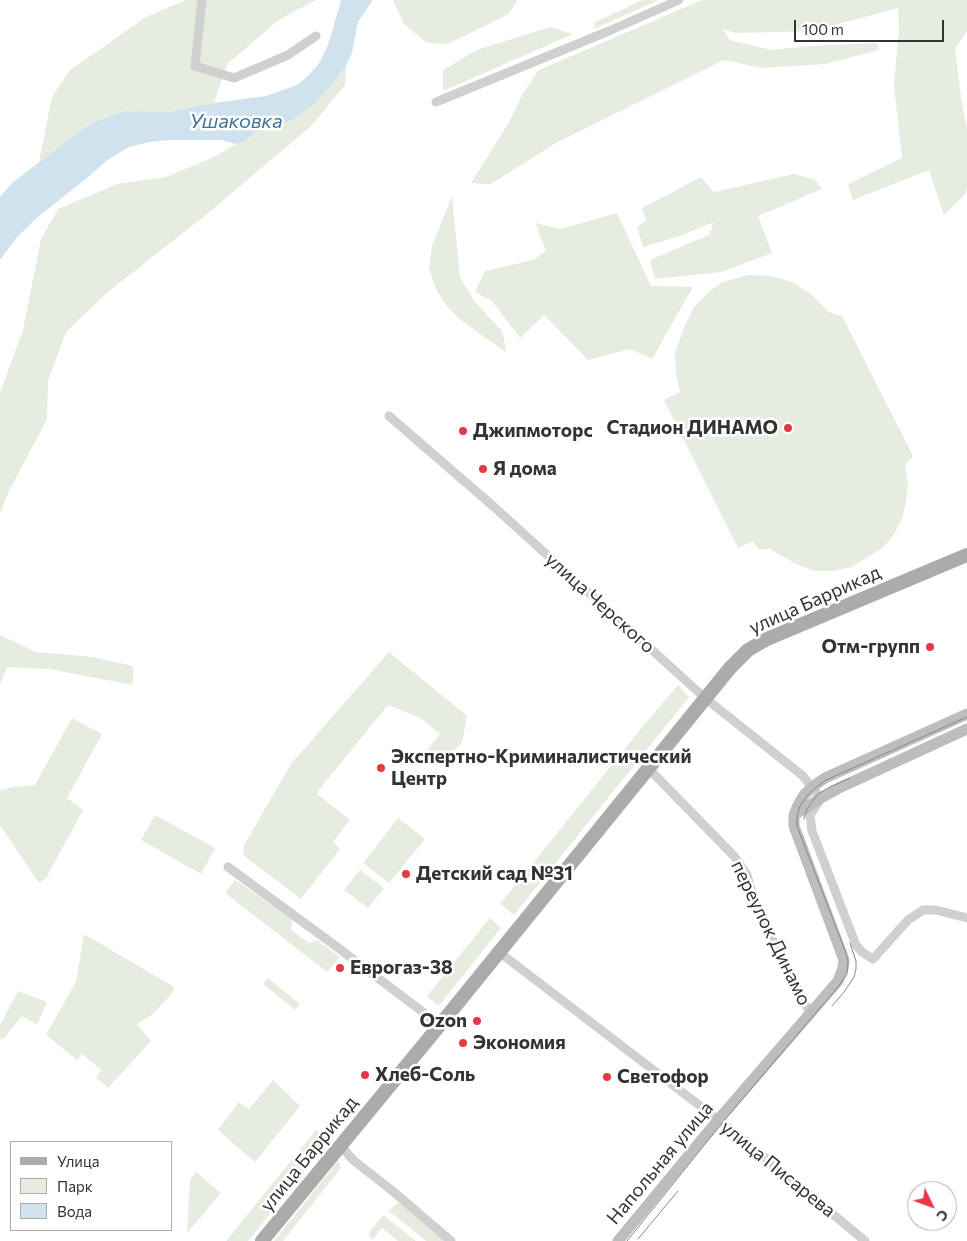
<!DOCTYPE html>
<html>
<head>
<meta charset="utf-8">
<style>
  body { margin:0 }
  #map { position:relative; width:967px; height:1241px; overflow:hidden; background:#fff; font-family:Commissioner,sans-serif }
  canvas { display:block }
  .legend { position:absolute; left:10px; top:1141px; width:162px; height:90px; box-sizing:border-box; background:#fff; border:1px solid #adadad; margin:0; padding:6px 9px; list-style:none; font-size:15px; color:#333 }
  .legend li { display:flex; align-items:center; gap:10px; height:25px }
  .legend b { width:25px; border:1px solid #adadad }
  .north { position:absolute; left:907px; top:1181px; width:50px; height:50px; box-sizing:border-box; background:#fff; border:1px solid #adadad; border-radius:50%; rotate:132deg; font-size:14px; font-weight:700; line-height:20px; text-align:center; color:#333 }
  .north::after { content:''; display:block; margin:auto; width:18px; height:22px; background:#e63946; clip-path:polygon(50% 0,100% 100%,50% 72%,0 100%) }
  .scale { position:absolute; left:794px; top:20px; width:150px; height:22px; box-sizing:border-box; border:2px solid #333; border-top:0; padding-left:6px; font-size:15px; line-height:18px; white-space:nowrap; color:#333; -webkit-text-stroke:4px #fff; paint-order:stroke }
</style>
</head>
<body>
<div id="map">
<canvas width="967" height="1241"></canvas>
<ul class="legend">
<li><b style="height:6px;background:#ababab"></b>Улица</li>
<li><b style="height:14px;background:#e6ecdf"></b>Парк</li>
<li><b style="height:14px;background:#cfe2ee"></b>Вода</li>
</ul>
<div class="north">С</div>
<div class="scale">100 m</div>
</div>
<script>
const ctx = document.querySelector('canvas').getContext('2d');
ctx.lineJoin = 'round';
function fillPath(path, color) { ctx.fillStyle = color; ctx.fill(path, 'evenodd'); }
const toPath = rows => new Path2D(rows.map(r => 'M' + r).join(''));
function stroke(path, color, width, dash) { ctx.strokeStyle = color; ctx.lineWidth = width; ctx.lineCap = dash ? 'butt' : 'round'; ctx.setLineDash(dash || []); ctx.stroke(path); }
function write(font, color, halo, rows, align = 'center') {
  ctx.font = font + ' Commissioner,sans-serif'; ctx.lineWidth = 5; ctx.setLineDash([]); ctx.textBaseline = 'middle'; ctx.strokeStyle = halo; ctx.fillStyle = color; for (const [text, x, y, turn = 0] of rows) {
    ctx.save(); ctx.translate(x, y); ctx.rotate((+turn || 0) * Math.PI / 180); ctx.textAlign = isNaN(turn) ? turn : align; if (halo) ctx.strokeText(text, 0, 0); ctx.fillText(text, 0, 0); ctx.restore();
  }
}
fillPath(toPath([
  [186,0,316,0,280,19,227,64,214,103,167,112,125,111,55,150,39,162,52,97,70,70,146,17],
  [393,0,517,0,509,14,448,44,427,43,404,24],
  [643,0,659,0,594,29,595,22],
  [702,0,967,0,967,31,955,49,961,97,967,129,967,189,965,194,944,215,929,170,853,200,848,184,902,158,894,85,899,29,898,8,813,31,736,33,723,29,730,40,771,50,810,46,877,43,879,50,825,64,761,68,724,60,556,143,491,184,471,183,508,124,523,93,539,70],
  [550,27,573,34,443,91,443,70,477,50],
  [346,66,345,85,311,126,207,214,108,292,66,332,48,381,47,419,9,491,0,513,0,393,23,330,41,239,58,209,117,184,166,177,212,158,236,144,246,141,255,133,272,125,289,122,333,83],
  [794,174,814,179,822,189,758,216,772,253,721,272,655,279,650,260,709,235,714,222,680,236,643,247,637,227,646,220,642,208,701,177,714,192],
  [452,196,460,277,474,301,502,331,507,353,458,318,446,305,437,291,429,269,432,246],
  [617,213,651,286,693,287,652,359,630,349,588,360,544,315,520,338,492,301,475,292,485,271,533,260,546,251,535,223,561,229],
  [748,275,771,276,792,282,811,294,829,312,842,316,913,456,907,463,905,467,908,483,906,502,902,519,893,536,882,548,852,567,833,571,814,571,796,564,770,549,758,549,753,541,738,548,664,400,680,392,676,373,675,353,684,327,694,307,710,291,723,282],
  [0,635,36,652,92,657,133,666,133,685,49,669,7,667,0,685],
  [389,652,467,716,462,743,438,763,426,752,440,734,420,718,388,705,318,791,317,794,350,820,333,842,340,849,301,899,243,855,244,845,291,764],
  [678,685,689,697,514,915,500,904,643,726],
  [72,718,102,734,67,798,83,810,46,878,39,883,0,825,0,790,13,787,35,785],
  [155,815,215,848,201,874,141,840],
  [398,818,425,839,389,883,363,863],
  [360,870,384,888,368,908,344,890],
  [235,880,292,919,291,930,309,943,317,940,340,957,327,972,225,893],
  [490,918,501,928,439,1006,427,996],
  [84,934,174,987,173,992,153,1014,137,1024,151,1041,108,1088,96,1078,101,1070,82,1054,77,1060,46,1035,76,982],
  [268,978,300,1004,295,1010,263,984],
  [18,991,47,1002,37,1025,22,1016,4,1038,0,1039,0,1025],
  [273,1080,300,1106,255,1162,218,1130,239,1102,249,1109],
  [316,1130,329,1141,248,1241,226,1241],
  [338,1161,341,1168,283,1241,274,1241],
  [196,1172,221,1193,187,1233,190,1180],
  [397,1203,402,1204,445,1241,426,1241,389,1211],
  [383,1215,416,1241,398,1241,382,1228,372,1240,369,1235,370,1231]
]), '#e6ecdf');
fillPath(toPath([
  [341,0,373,0,358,22,352,52,346,66,333,83,313,105,289,122,272,125,255,133,246,141,236,144,221,140,169,140,150,142,129,147,106,161,87,178,39,216,17,237,5,253,0,260,0,197,12,183,55,150,92,123,125,111,167,112,214,103,266,96,297,85,309,75,320,62,328,45]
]), '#cfe2ee');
stroke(toPath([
  [202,0,195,66,234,78,288,55,316,36],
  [436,102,609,31,679,0],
  [389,416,493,506,705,698,803,776,810,785,821,798,810,815,812,831,856,945,862,952,873,959,908,920,923,910,936,910,967,918],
  [648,768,734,856,747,875,756,907,810,1013],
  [228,867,333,944,440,1025],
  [499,952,733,1131,865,1241],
  [340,1145,353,1160,395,1193,451,1241]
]), '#d0d0d0', 9);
stroke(toPath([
  [794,815,821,798,839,788,967,729],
  [618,1241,718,1120,838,981,843,968,844,960,794,826,794,815,798,805,804,795,812,787,825,778,967,714]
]), '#bdbdbd', 11);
stroke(toPath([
  [262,1241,444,1020,730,668,748,650,767,639,967,555]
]), '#ababab', 14);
stroke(toPath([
  [804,819,807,809,818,794,830,787,850,778],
  [832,1006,844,992,854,977,856,969,856,961,850,943],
  [638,1239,678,1191],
  [627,1241,722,1123,838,987,847,974,848,962,846,953,797,826,797,816,800,806,806,797,814,789,826,780,967,717]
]), '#888', 1);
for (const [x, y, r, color] of [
  [788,428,5,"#e63946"],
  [463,431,5,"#e63946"],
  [483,469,5,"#e63946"],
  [930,647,5,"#e63946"],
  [381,768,5,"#e63946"],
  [406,874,5,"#e63946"],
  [340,968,5,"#e63946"],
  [477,1021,5,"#e63946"],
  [463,1043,5,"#e63946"],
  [365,1075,5,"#e63946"],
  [607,1077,5,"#e63946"]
]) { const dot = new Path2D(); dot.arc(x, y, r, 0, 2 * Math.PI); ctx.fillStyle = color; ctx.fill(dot); stroke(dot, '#fff', 2); }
write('bold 19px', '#333', '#fff', [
  ["Стадион ДИНАМО",778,428,"right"],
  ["Джипмоторс",473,431],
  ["Я дома",493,469],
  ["Отм-групп",920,647,"right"],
  ["Экспертно-Криминалистический",391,757],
  ["Центр",391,779],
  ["Детский сад №31",416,874],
  ["Еврогаз-38",350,968],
  ["Ozon",467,1021,"right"],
  ["Экономия",473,1043],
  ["Хлеб-Соль",375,1075],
  ["Светофор",617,1077]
], 'left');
write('19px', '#333', '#fff', [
  ["улица Баррикад",815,600,-24],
  ["улица Черского",600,603,42],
  ["переулок Динамо",771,933,64],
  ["улица Баррикад",309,1154,-51],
  ["Напольная улица",660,1163,-50],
  ["улица Писарева",778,1169,39]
]);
write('italic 20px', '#3f7597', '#fff', [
  ["Ушаковка",236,121]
]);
</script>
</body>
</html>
